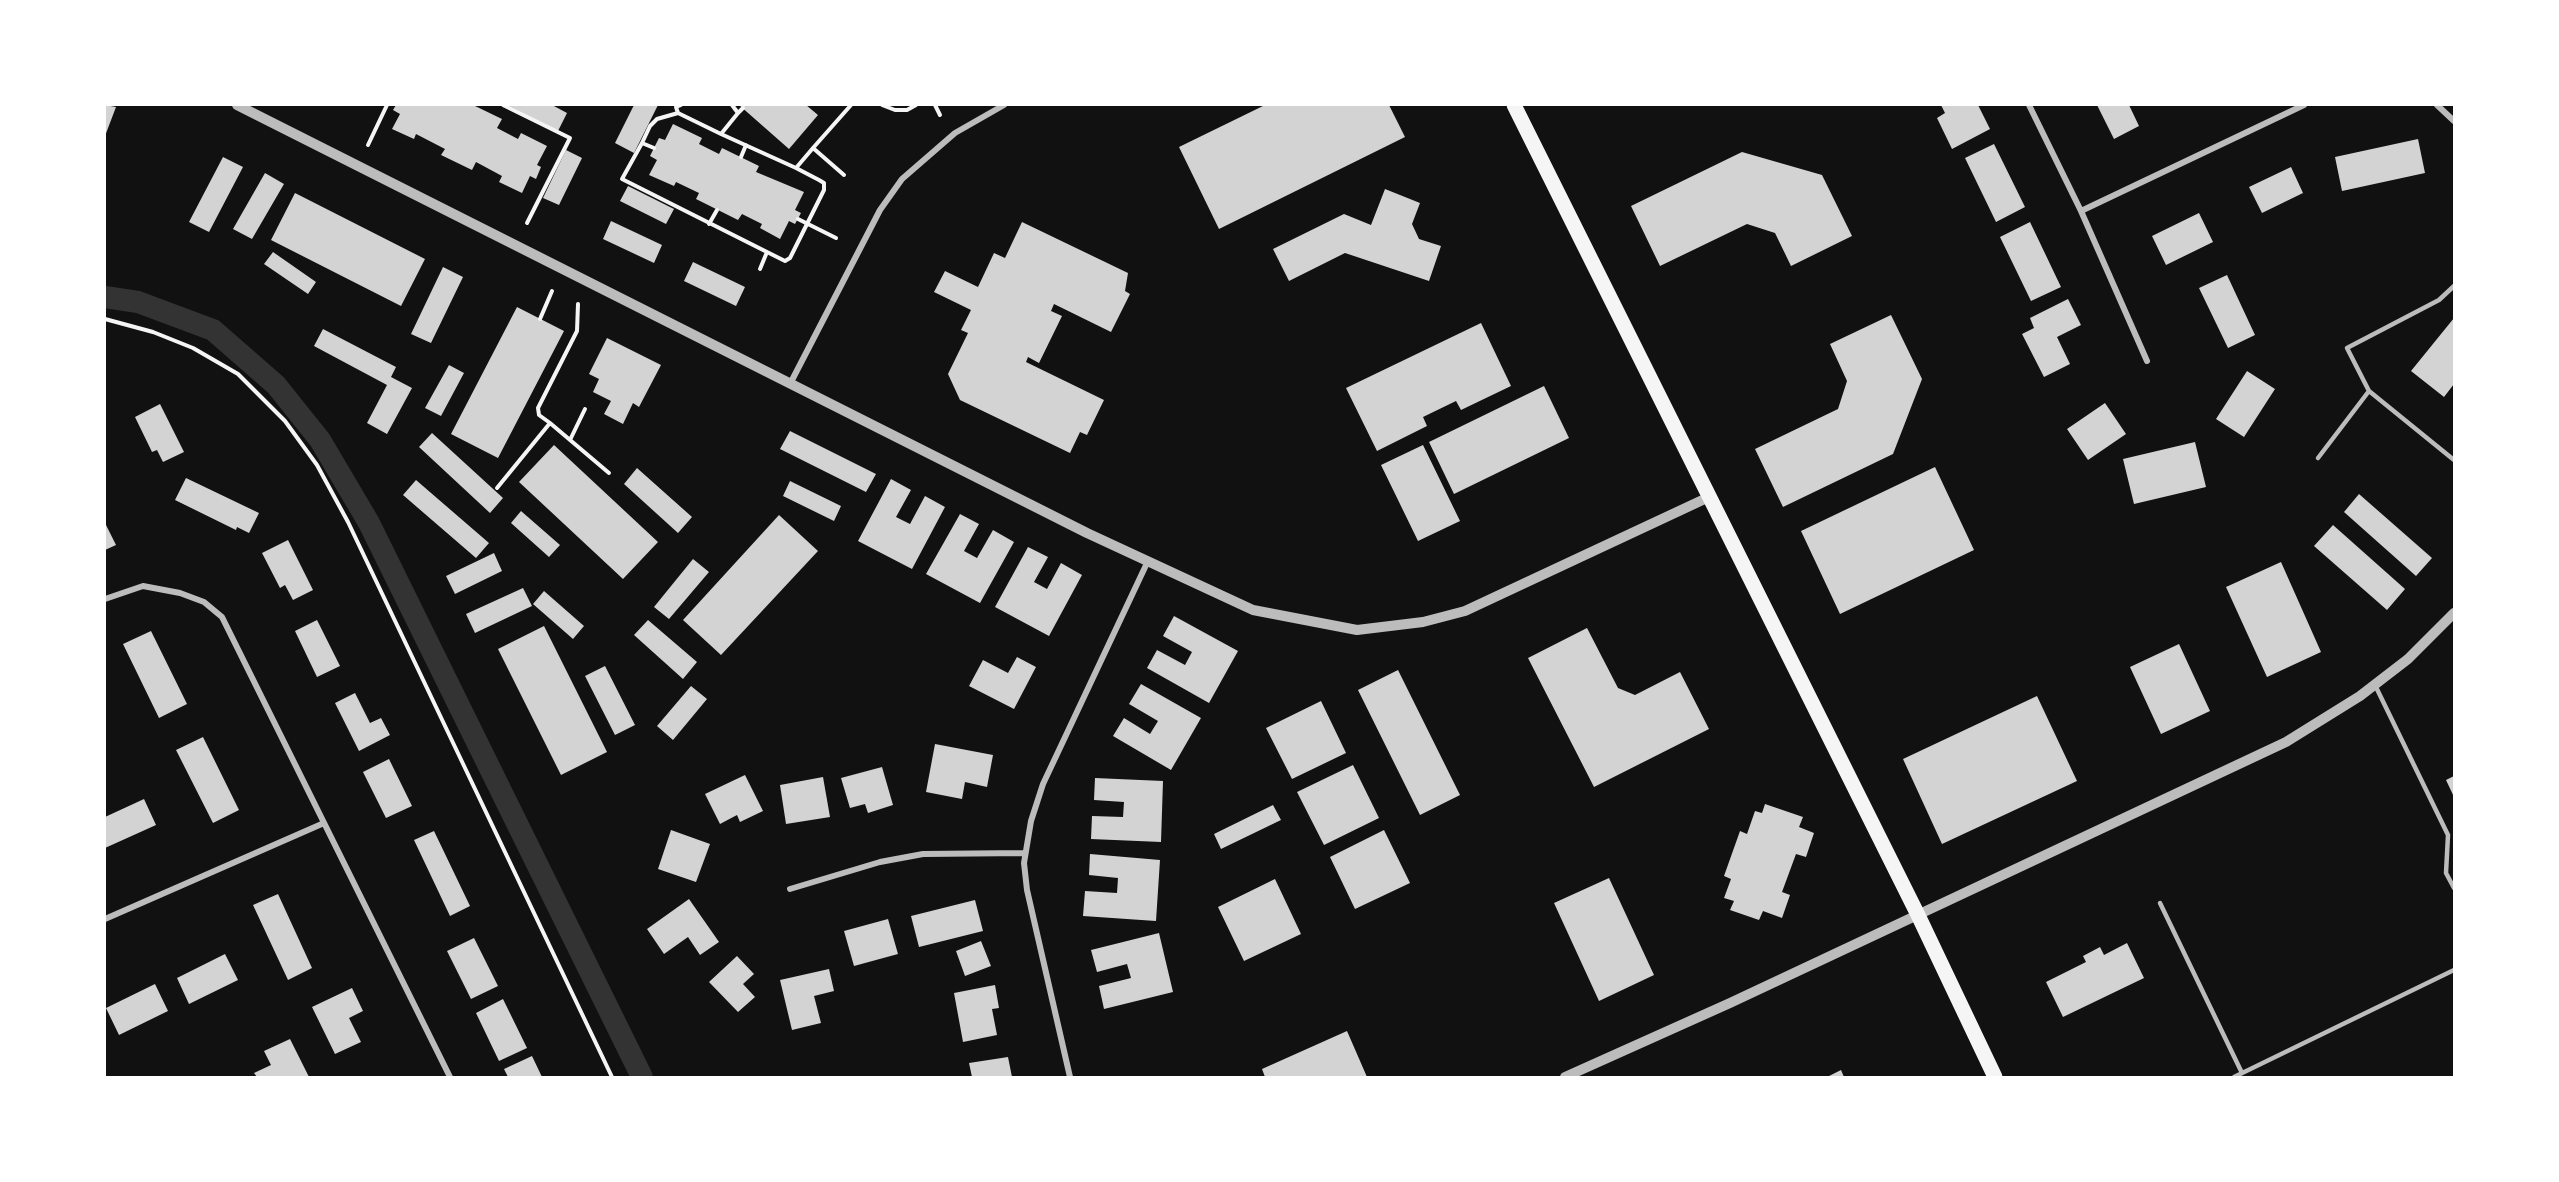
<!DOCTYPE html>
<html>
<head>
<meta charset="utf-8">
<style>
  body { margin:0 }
  #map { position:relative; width:2559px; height:1182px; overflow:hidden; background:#111; font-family:Rubik,sans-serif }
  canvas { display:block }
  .frame { position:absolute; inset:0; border:106px solid #fff; pointer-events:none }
</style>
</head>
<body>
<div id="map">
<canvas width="2559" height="1182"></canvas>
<div class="frame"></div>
</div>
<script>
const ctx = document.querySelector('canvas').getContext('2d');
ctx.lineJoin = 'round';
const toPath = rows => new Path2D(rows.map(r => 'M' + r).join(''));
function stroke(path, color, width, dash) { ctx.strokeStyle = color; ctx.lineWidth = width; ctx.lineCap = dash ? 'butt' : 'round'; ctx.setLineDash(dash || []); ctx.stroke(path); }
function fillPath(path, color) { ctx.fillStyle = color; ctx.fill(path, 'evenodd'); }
stroke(toPath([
  [105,297,138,302,213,330,276,385,320,440,369,523,642,1077]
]), '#333', 22);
fillPath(toPath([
  [105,105,116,107,105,136],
  [396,105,473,105,502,119,497,128,518,139,521,133,547,146,537,165,541,167,536,179,530,176,522,193,499,182,502,176,476,162,472,170,441,155,445,149,416,134,414,139,392,129,400,114,393,110],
  [507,105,552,105,567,113,558,131],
  [634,105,658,105,634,153,615,143],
  [739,105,806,105,818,115,789,149],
  [1265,105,1389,105,1405,137,1219,229,1179,147],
  [1941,105,1978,105,1990,129,1952,149,1937,118,1945,113],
  [2097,105,2129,105,2139,126,2114,139],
  [673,124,702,138,699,144,719,154,722,148,759,166,756,172,804,192,795,210,801,213,795,224,789,221,780,239,760,228,762,224,742,214,738,220,696,199,699,193,676,182,674,186,649,175,657,160,650,156,659,138,665,140],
  [2418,139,2425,173,2342,191,2335,157],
  [1994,144,2025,207,1996,222,1965,158],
  [566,150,582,158,559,205,543,198],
  [1742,152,1822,175,1852,236,1791,266,1775,233,1747,224,1660,266,1631,206],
  [223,157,243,167,209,232,189,222],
  [2291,167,2303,193,2262,213,2249,187],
  [265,173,284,184,252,239,233,229],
  [628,186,674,209,666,224,620,201],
  [1385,189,1420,203,1412,224,1419,239,1441,246,1429,281,1345,253,1289,281,1273,249,1344,214,1371,225],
  [295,193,425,259,401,306,271,240],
  [2199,213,2213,242,2166,265,2152,236],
  [611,221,662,245,654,263,603,239],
  [1022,222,1128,273,1125,291,1130,294,1111,332,1054,304,1051,311,1062,316,1039,363,1028,357,1026,362,1104,400,1087,435,1080,432,1070,453,960,400,948,374,968,333,961,330,971,310,934,292,945,271,978,287,994,253,1005,258],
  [2030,222,2061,287,2031,301,2000,237],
  [273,252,316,282,308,294,264,264],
  [693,262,745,287,736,306,684,281],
  [443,267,463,277,431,343,411,334],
  [2227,275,2255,335,2228,348,2199,288],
  [2068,299,2081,325,2057,337,2070,364,2044,377,2022,334,2034,328,2030,318],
  [517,307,564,331,498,458,451,434],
  [1891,315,1922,379,1893,454,1783,507,1755,449,1838,409,1847,381,1830,344],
  [2454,318,2454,384,2444,397,2411,371],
  [1481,323,1511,386,1461,410,1456,401,1423,417,1427,426,1377,451,1346,388],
  [323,329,396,367,391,377,412,388,387,434,367,423,387,385,314,346],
  [607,338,661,365,639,407,633,403,623,424,604,414,611,401,593,392,599,379,589,374],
  [449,365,464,373,441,416,425,408],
  [2247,371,2275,389,2244,437,2216,419],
  [1544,386,1569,438,1454,494,1429,442],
  [2105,403,2126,434,2088,460,2067,429],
  [160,404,184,452,163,462,157,450,152,452,135,417],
  [790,431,876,474,866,492,780,449],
  [432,433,503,498,490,513,419,447],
  [2195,442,2206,487,2134,504,2123,459],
  [554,445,658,542,623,579,519,482],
  [1423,445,1460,521,1418,541,1381,465],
  [1935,467,1974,550,1840,614,1801,531],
  [637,468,692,517,678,533,624,484],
  [186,478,259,513,249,533,237,527,236,530,175,500],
  [891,479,911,490,896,517,910,524,925,496,945,507,912,569,858,541],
  [416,480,489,543,476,558,403,495],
  [790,481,841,506,834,521,783,496],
  [2359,494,2432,558,2416,576,2344,512],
  [521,511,560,545,549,557,511,523],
  [960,514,979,524,964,551,977,558,993,530,1014,542,980,603,926,574],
  [779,515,818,551,721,655,683,620],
  [105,523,116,545,105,550],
  [2333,525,2405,589,2387,610,2314,546],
  [288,540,313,590,293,600,285,585,280,588,262,553],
  [1028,547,1048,557,1034,582,1047,589,1061,563,1082,575,1049,636,995,607],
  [494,553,502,571,455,594,446,576],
  [693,559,709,572,669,619,654,607],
  [2281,562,2321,652,2267,677,2226,587],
  [523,588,532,606,475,633,466,614],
  [544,591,584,626,573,639,533,604],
  [1174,616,1238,651,1209,703,1147,668,1157,650,1185,665,1192,652,1163,636],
  [317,620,340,666,317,677,295,631],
  [648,620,697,662,683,679,634,635],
  [544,626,607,752,561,775,498,649],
  [1587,628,1618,688,1635,695,1680,672,1709,729,1594,787,1528,658],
  [151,631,187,704,159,718,123,644],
  [2179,644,2210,711,2161,734,2130,667],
  [1017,657,1036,667,1014,709,969,686,983,660,1008,673],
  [605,666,635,725,615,735,585,676],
  [1398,670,1460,795,1420,815,1358,690],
  [1141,684,1201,718,1171,770,1113,736,1124,718,1150,734,1158,721,1129,704],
  [691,686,707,699,673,740,657,726],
  [355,693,370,723,381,718,390,735,359,751,335,703],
  [2037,696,2077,781,1942,844,1903,759],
  [1321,701,1346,753,1292,779,1266,728],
  [203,737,239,810,213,823,176,750],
  [935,744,993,755,987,787,965,782,962,799,926,792],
  [389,759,412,806,386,818,363,772],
  [1353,765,1379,818,1324,845,1297,792],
  [882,767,893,805,868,813,865,804,850,808,841,778],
  [745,775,763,811,740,822,737,815,720,824,705,794],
  [2454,776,2454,797,2446,780],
  [823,777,830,817,786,824,780,785],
  [1095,778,1163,781,1161,842,1091,839,1092,816,1123,817,1124,802,1094,800],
  [144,799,156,825,105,848,105,817],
  [1765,804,1803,817,1799,827,1814,833,1806,857,1796,854,1782,892,1790,895,1782,918,1763,911,1759,920,1730,910,1734,901,1724,898,1731,879,1724,876,1740,831,1747,834,1755,811,1762,813],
  [1273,805,1281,820,1221,849,1214,834],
  [671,830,710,844,696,882,658,869],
  [1384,830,1410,883,1355,909,1330,857],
  [434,831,470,906,450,916,414,840],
  [1090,854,1160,860,1156,921,1083,916,1085,891,1117,893,1118,878,1089,875],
  [1609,878,1654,975,1599,1001,1554,903],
  [1275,879,1301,934,1244,961,1218,907],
  [278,894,312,968,288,980,253,905],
  [689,899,719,942,700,955,688,937,664,954,647,929],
  [975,900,983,931,919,947,911,916],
  [888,919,898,954,854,966,844,931],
  [1159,933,1173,992,1104,1009,1099,986,1131,978,1127,964,1097,972,1091,950],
  [474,938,498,986,471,999,447,951],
  [981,941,991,966,965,976,956,951],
  [2127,943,2144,978,2063,1017,2046,982,2086,962,2083,956,2100,947,2104,955],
  [225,954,238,980,189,1004,177,978],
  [737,956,754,974,743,984,755,997,738,1012,709,982],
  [829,969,834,991,814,996,821,1023,792,1030,780,980],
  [155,984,168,1011,119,1035,106,1008],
  [995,985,999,1008,992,1009,997,1035,963,1042,954,993],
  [352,988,363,1011,349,1018,361,1042,335,1054,312,1007],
  [503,999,527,1048,499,1061,476,1013],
  [1347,1031,1367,1077,1265,1077,1262,1069],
  [290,1039,309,1077,257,1077,254,1073,271,1065,264,1051],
  [532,1056,542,1077,508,1077,504,1069],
  [1008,1057,1012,1077,972,1077,969,1063],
  [1841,1070,1844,1077,1827,1077]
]), '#d3d3d3');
stroke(toPath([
  [503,105,570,138,527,223],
  [681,105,676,107,678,113,721,134,738,113,732,105],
  [882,105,895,110,907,110,916,105],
  [935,105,940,115],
  [738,113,743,108],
  [721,134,796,168,813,148],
  [642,143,622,179,767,252],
  [368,145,387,105],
  [654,148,642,143,650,126,657,119,678,113],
  [741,157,746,145],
  [844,175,813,148,851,105],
  [798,219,836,238],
  [709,224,717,210],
  [760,269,767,252,785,261,790,258,824,190,824,183,819,180,796,168],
  [105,319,153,332,193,348,238,374,285,421,317,465,348,522,612,1077],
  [540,319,552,291],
  [550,423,539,415,538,408,577,331,578,304],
  [570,440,585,409],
  [497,488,550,423,609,473]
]), '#f5f5f5', 4);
stroke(toPath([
  [2454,286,2439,300,2347,348,2369,391,2454,460],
  [2318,458,2369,391],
  [2375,685,2448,835,2446,873,2454,888],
  [2160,903,2242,1073],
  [2234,1077,2454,970]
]), '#bcbcbc', 4.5);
stroke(toPath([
  [2029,105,2081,211,2147,361],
  [2437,105,2454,121],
  [2081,211,2304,105],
  [790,384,880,210,902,179,955,133,1004,105],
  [105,599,143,586,180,593,204,602,222,617,450,1077],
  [790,889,880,862,923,854,1025,853],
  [105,919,324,823],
  [1070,1077,1027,890,1024,863,1031,821,1043,784,1147,563]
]), '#bcbcbc', 6);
stroke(toPath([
  [237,105,1087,533,1253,610,1357,630,1423,622,1465,611,1709,497],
  [1565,1077,1730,1003,2286,742,2360,696,2408,659,2454,613]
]), '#bcbcbc', 10);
stroke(toPath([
  [1514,105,1918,915,1995,1077]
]), '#f5f5f5', 15);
</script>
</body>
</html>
